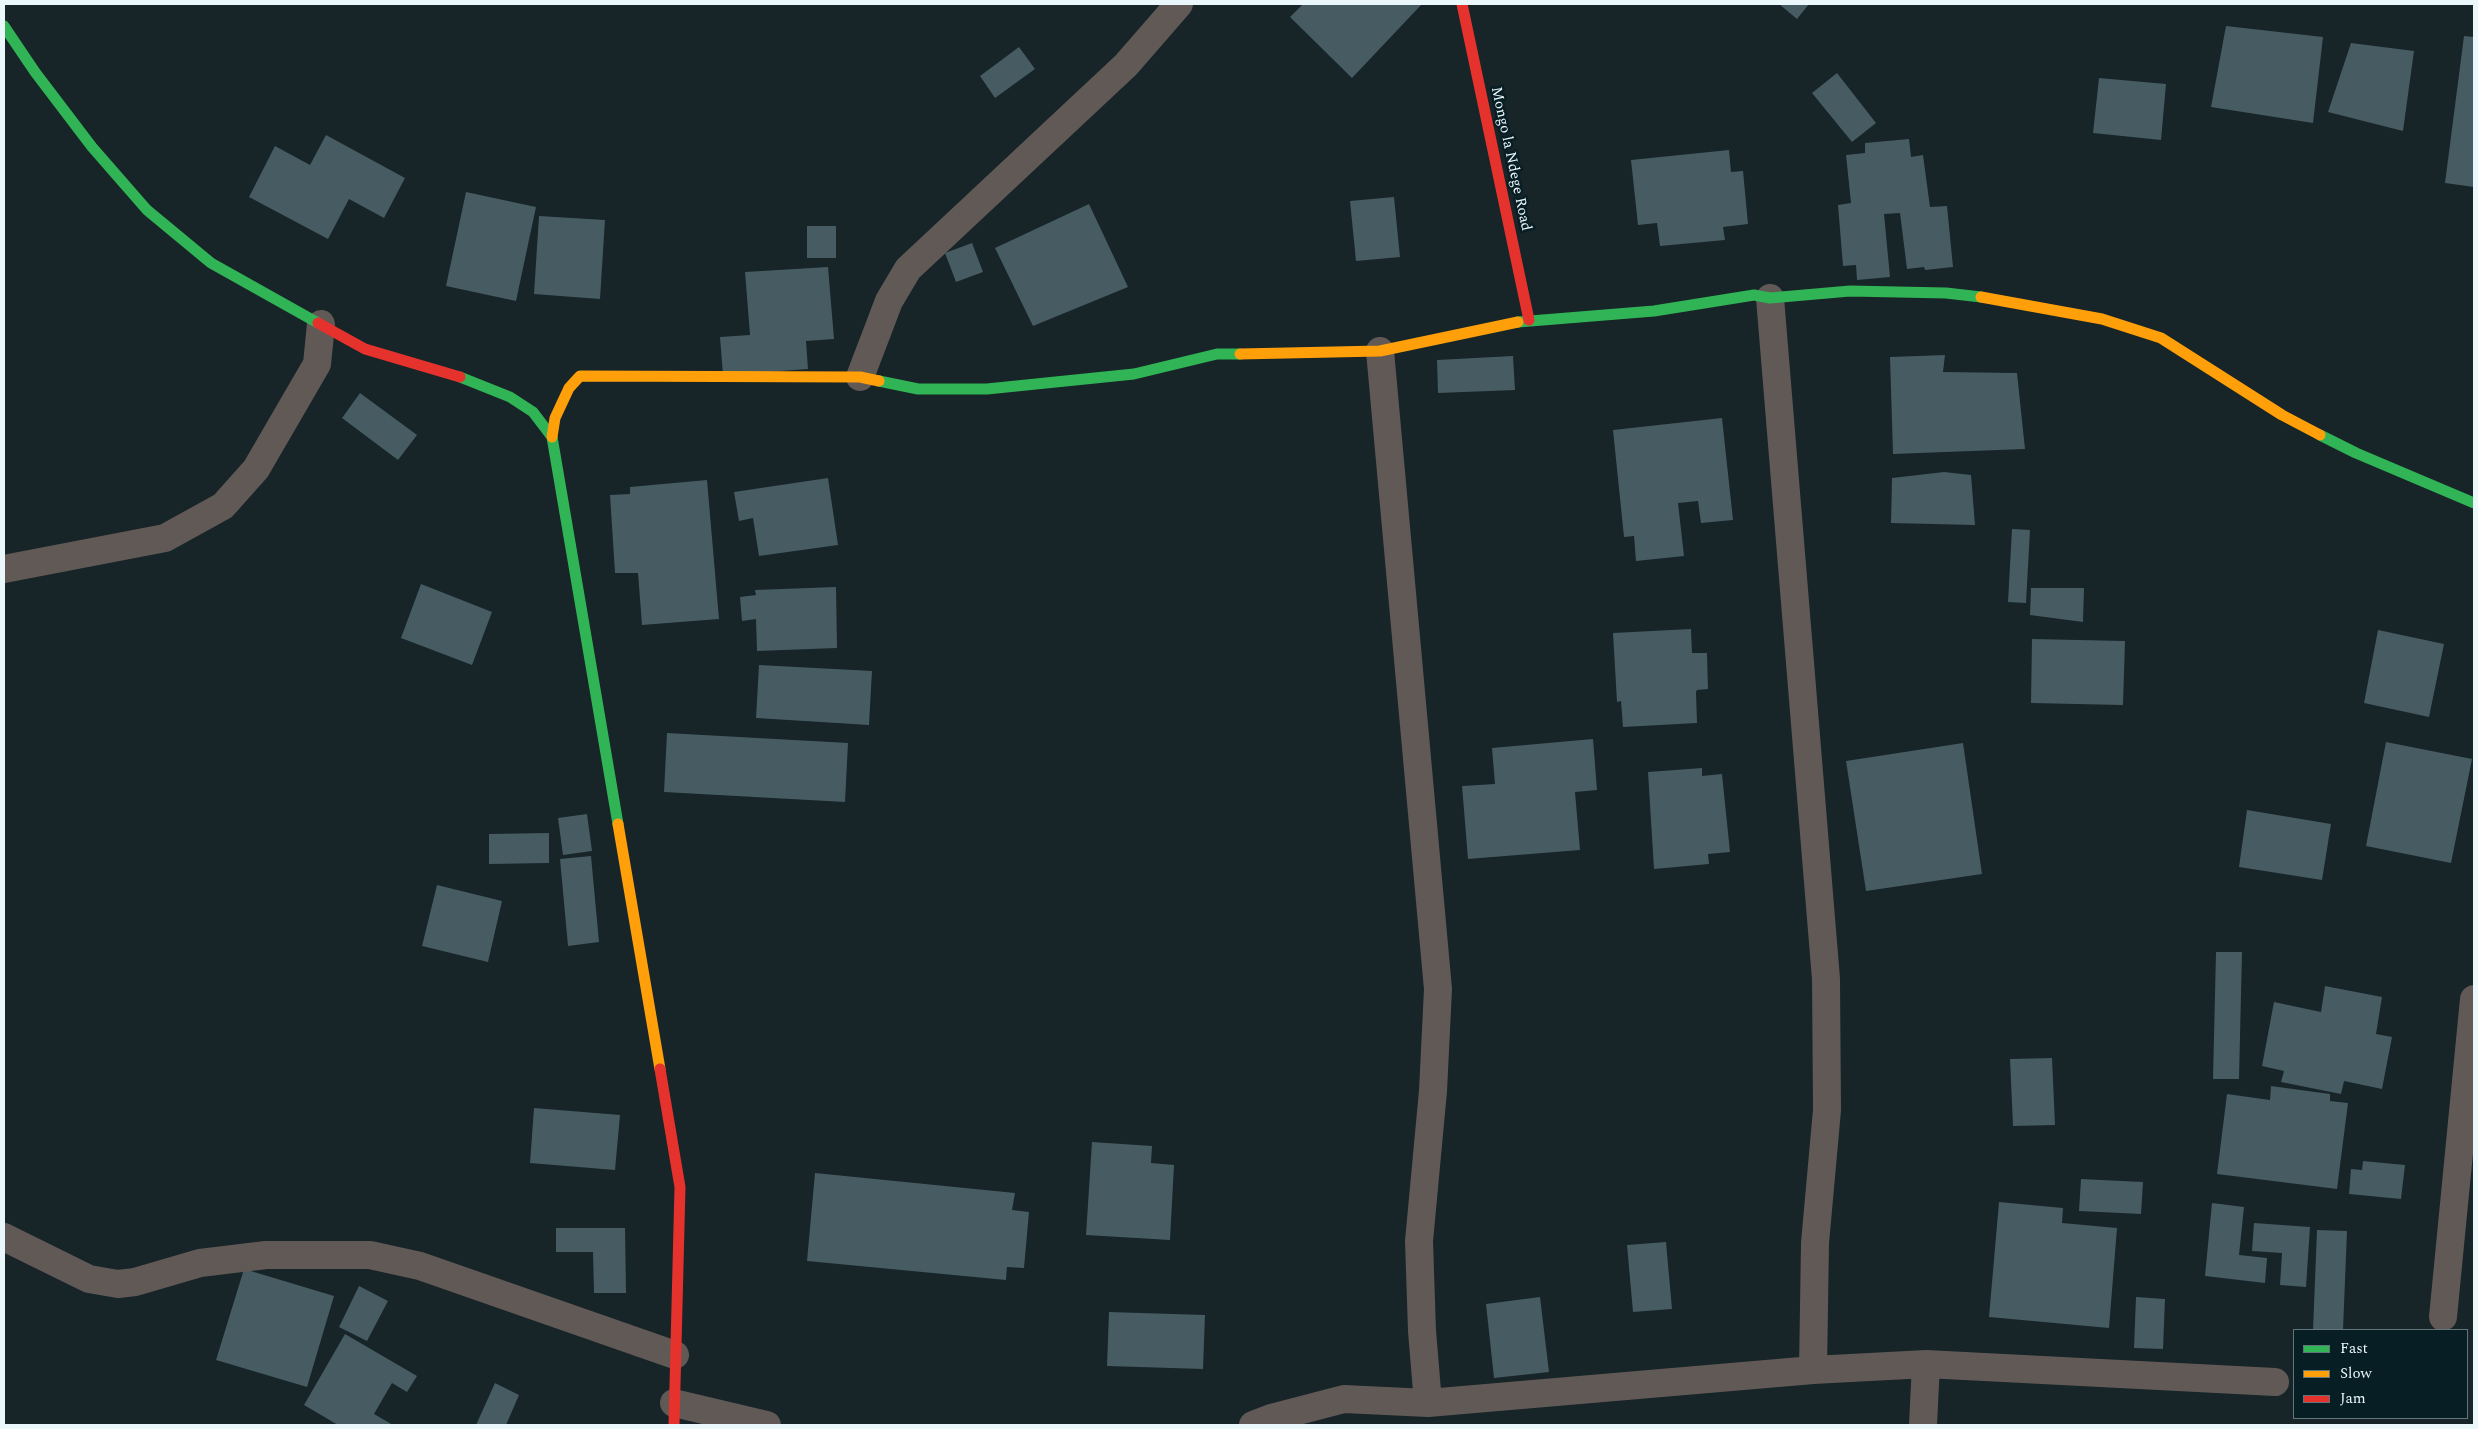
<!DOCTYPE html>
<html>
<head>
<meta charset="utf-8">
<style>
  body { margin:0 }
  #map { position:relative; width:2478px; height:1429px; overflow:hidden; background:#172428; font-family:Spectral,serif }
  canvas { display:block }
  .frame { position:absolute; inset:0; border:5px solid #eaf7fb; pointer-events:none }
  .legend { position:absolute; left:2293px; top:1329px; width:175px; height:90px; box-sizing:border-box; background:#071e24; border:1px solid #62757a; margin:0; padding:6px 9px; list-style:none; font-size:15px; color:#eaf7fb }
  .legend li { display:flex; align-items:center; gap:10px; height:25px }
  .legend b { width:25px; border:1px solid #62757a }
</style>
</head>
<body>
<div id="map">
<canvas width="2478" height="1429"></canvas>
<div class="frame"></div>
<ul class="legend">
<li><b style="height:6px;background:#30b455"></b>Fast</li>
<li><b style="height:6px;background:#ff9f0a"></b>Slow</li>
<li><b style="height:6px;background:#e5322d"></b>Jam</li>
</ul>
</div>
<script>
const ctx = document.querySelector('canvas').getContext('2d');
ctx.lineJoin = 'round';
function fillPath(path, color) { ctx.fillStyle = color; ctx.fill(path, 'evenodd'); }
const toPath = rows => new Path2D(rows.map(r => 'M' + r).join(''));
function stroke(path, color, width, dash) { ctx.strokeStyle = color; ctx.lineWidth = width; ctx.lineCap = dash ? 'butt' : 'round'; ctx.setLineDash(dash || []); ctx.stroke(path); }
function write(font, color, halo, rows, align = 'center') {
  ctx.font = font + ' Spectral,serif'; ctx.lineWidth = 5; ctx.setLineDash([]); ctx.textBaseline = 'middle'; ctx.strokeStyle = halo; ctx.fillStyle = color; for (const [text, x, y, turn = 0] of rows) {
    ctx.save(); ctx.translate(x, y); ctx.rotate((+turn || 0) * Math.PI / 180); ctx.textAlign = isNaN(turn) ? turn : align; if (halo) ctx.strokeText(text, 0, 0); ctx.fillText(text, 0, 0); ctx.restore();
  }
}
fillPath(toPath([
  [1303,4,1422,4,1352,78,1290,17],
  [1779,4,1809,4,1797,19],
  [2226,26,2323,37,2313,123,2211,107],
  [2464,36,2474,37,2474,187,2445,183],
  [2351,43,2414,51,2403,131,2328,112],
  [1019,47,1035,69,995,98,980,76],
  [1837,73,1876,123,1852,142,1812,93],
  [2099,78,2166,84,2161,140,2093,133],
  [326,135,405,178,384,218,349,199,328,239,249,197,275,146,310,165],
  [1909,139,1911,157,1923,155,1930,207,1947,206,1953,267,1925,270,1924,267,1907,269,1900,213,1884,214,1890,277,1857,280,1856,265,1843,266,1838,205,1851,203,1846,155,1865,153,1865,143],
  [1729,150,1731,172,1743,171,1748,224,1723,227,1725,240,1660,246,1657,223,1638,225,1631,160],
  [466,192,536,207,516,301,446,286],
  [1394,197,1400,257,1356,261,1350,201],
  [1089,204,1128,287,1033,326,995,248],
  [539,216,605,220,600,299,534,294],
  [807,226,836,226,836,258,807,258],
  [972,243,983,272,956,282,945,253],
  [828,267,834,339,806,341,808,369,723,375,720,337,750,335,745,272],
  [1945,355,1943,372,2017,373,2025,449,1893,454,1890,357],
  [1513,356,1515,390,1438,393,1437,360],
  [360,393,417,435,398,460,342,418],
  [1722,418,1733,520,1701,523,1698,501,1678,503,1684,556,1636,561,1634,536,1624,537,1613,430],
  [1944,472,1971,475,1975,525,1891,523,1892,478],
  [828,478,838,545,759,556,753,518,739,521,734,492],
  [707,480,719,619,642,625,638,573,615,573,610,495,630,494,630,487],
  [2012,529,2030,530,2026,603,2008,602],
  [421,584,492,612,472,665,401,638],
  [836,587,837,648,757,651,756,619,742,621,740,597,756,595,755,590],
  [2031,588,2084,588,2083,622,2030,615],
  [1691,629,1692,653,1707,653,1708,689,1697,690,1696,692,1697,723,1623,727,1621,701,1617,702,1613,633],
  [2378,630,2444,644,2429,717,2364,703],
  [2032,639,2125,641,2123,705,2031,703],
  [759,665,872,671,869,725,756,718],
  [667,733,848,743,845,802,664,792],
  [1593,739,1597,790,1575,792,1580,850,1468,859,1462,786,1495,784,1492,748],
  [2386,742,2472,759,2451,863,2366,846],
  [1963,743,1982,874,1866,891,1846,761],
  [1702,768,1702,776,1722,774,1730,852,1708,854,1709,864,1654,869,1648,772],
  [2247,810,2331,824,2322,880,2239,867],
  [587,814,592,851,563,855,558,818],
  [549,833,549,863,489,864,489,834],
  [591,856,599,942,568,946,560,859],
  [437,885,502,901,488,962,422,946],
  [2216,952,2242,952,2239,1079,2213,1079],
  [2325,986,2382,997,2376,1034,2392,1037,2382,1089,2344,1081,2341,1094,2281,1082,2284,1071,2262,1066,2274,1002,2321,1012],
  [2052,1058,2055,1125,2013,1126,2010,1059],
  [2271,1086,2330,1094,2330,1101,2348,1103,2337,1189,2217,1174,2227,1094,2270,1100],
  [534,1108,620,1115,615,1170,530,1163],
  [1092,1142,1152,1146,1151,1163,1174,1165,1170,1240,1086,1235],
  [2363,1161,2405,1165,2401,1199,2349,1194,2351,1169,2362,1170],
  [815,1173,1015,1193,1012,1210,1029,1212,1024,1268,1007,1267,1006,1280,807,1261],
  [2081,1179,2143,1182,2141,1214,2079,1211],
  [1999,1202,2063,1208,2062,1223,2117,1228,2109,1328,1989,1317],
  [2212,1203,2244,1207,2239,1255,2267,1258,2265,1283,2205,1276],
  [2254,1223,2310,1227,2306,1287,2280,1285,2282,1253,2252,1251],
  [556,1228,625,1228,626,1293,594,1293,593,1252,556,1252],
  [2317,1230,2347,1231,2343,1330,2313,1330],
  [1666,1242,1672,1309,1633,1312,1627,1245],
  [244,1269,334,1296,307,1387,216,1360],
  [359,1286,388,1301,367,1341,339,1327],
  [1540,1297,1549,1372,1494,1378,1486,1304],
  [2136,1297,2165,1299,2163,1349,2134,1348],
  [1109,1312,1205,1315,1203,1369,1107,1366],
  [345,1334,417,1376,407,1392,392,1383,374,1414,393,1425,338,1425,304,1405],
  [495,1383,519,1395,506,1425,476,1425]
]), '#465c62');
stroke(toPath([
  [1770,298,1826,979,1827,1110,1815,1243,1813,1370],
  [1380,351,1438,989,1433,1091,1419,1241,1422,1331,1428,1403],
  [860,377,889,301,908,269,1126,65,1179,4],
  [4,569,165,538,223,506,256,469,317,364,321,324],
  [4,1237,89,1279,118,1284,135,1282,200,1263,266,1255,370,1255,420,1266,675,1355],
  [2443,1317,2474,999],
  [674,1403,767,1425],
  [1253,1425,1271,1418,1344,1399,1428,1403,1813,1370,1926,1364,2275,1382],
  [1923,1425,1926,1364]
]), '#615956', 28);
stroke(toPath([
  [4,26,35,72,92,147,147,210,211,263,318,323],
  [1518,322,1654,311,1754,295,1770,298,1850,291,1946,293,1981,297],
  [460,377,510,397,533,412,552,437,618,824],
  [879,381,918,389,987,389,1134,374,1217,354,1240,354],
  [2320,435,2356,453,2474,503]
]), '#30b455', 11);
stroke(toPath([
  [1981,297,2102,319,2161,338,2282,415,2320,435],
  [1240,354,1380,351,1518,322],
  [552,437,555,418,569,388,580,376,860,377,879,381],
  [618,824,660,1069]
]), '#ff9f0a', 11);
stroke(toPath([
  [1462,4,1529,320],
  [318,323,365,349,460,377],
  [660,1069,680,1187,674,1425]
]), '#e5322d', 11);
write('15px', '#eaf7fb', '#071e24', [
  ["Mongo la Ndege Road",1510,159,78]
]);
</script>
</body>
</html>
